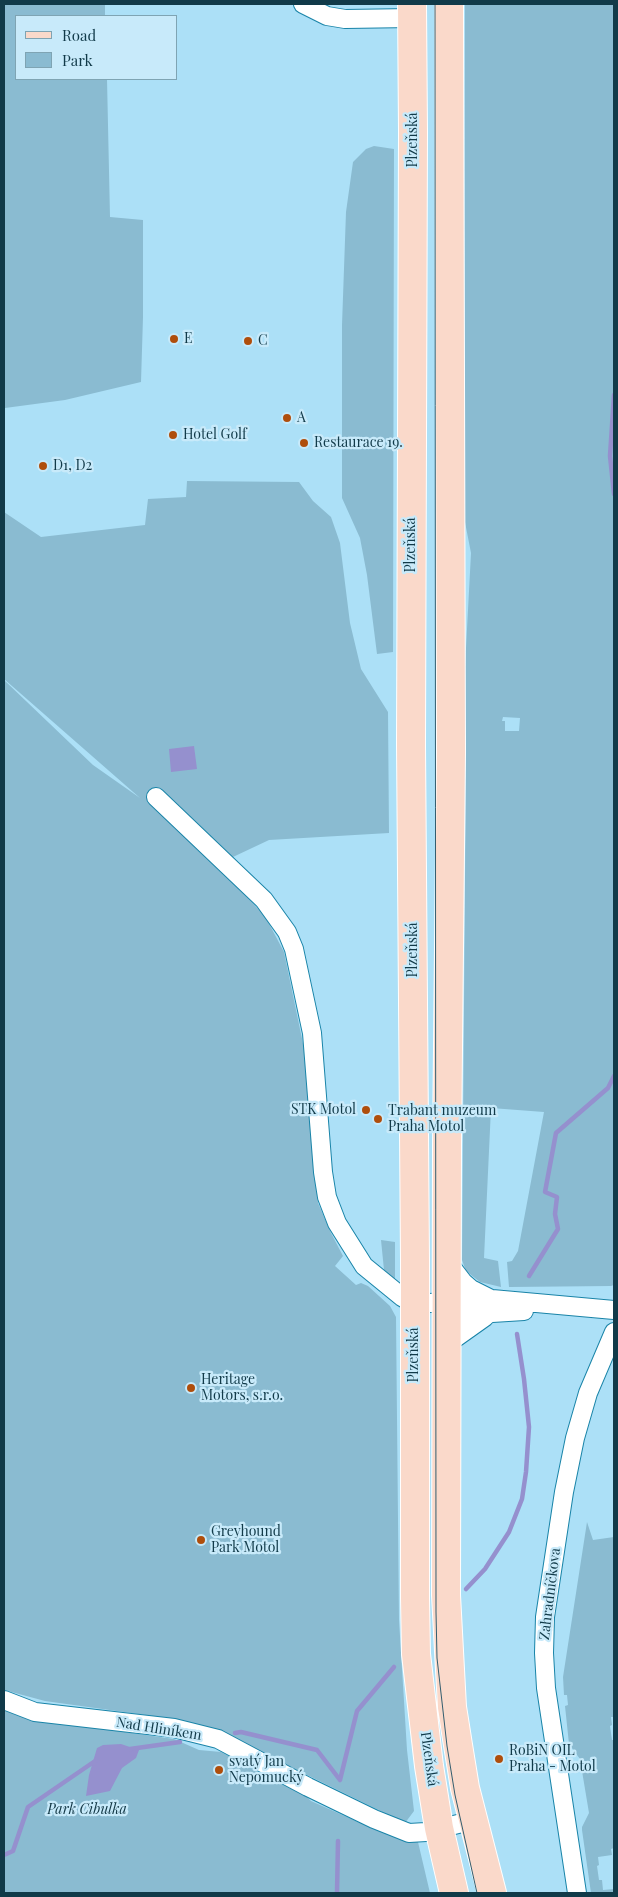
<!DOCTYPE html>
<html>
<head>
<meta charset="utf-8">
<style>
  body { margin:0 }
  #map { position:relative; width:618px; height:1897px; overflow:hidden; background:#ace0f7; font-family:"Playfair Display",serif }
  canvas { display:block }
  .frame { position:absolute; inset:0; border:5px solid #113a49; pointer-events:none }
  .legend { position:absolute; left:15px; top:15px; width:162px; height:65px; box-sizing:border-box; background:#c8eafa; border:1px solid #7fa4b3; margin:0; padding:6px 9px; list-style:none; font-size:15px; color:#113a49 }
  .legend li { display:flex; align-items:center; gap:10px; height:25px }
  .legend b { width:25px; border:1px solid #7fa4b3 }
</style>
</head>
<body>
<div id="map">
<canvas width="618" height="1897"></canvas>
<div class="frame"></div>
<ul class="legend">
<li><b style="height:6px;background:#fad9ca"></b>Road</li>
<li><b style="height:14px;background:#8abbd1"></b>Park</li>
</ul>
</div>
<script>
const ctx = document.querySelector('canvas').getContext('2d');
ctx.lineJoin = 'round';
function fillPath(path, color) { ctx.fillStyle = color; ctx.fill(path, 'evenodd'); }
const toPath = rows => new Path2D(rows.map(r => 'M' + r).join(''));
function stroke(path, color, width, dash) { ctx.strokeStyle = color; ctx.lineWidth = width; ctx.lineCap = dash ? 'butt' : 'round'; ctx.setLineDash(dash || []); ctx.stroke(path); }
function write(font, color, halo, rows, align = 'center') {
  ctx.font = font + ' "Playfair Display",serif'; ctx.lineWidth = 4.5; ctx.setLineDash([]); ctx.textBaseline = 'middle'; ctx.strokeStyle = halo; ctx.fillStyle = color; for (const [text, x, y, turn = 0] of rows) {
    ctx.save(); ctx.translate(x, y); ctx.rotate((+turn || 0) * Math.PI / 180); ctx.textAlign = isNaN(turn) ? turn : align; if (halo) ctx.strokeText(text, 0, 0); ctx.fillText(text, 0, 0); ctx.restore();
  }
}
fillPath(toPath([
  [4,4,105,4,105,16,16,16,16,79,107,79,110,217,143,220,143,317,141,382,65,400,5,408,4,410],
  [465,4,614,4,614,1285,611,1286,509,1287,507,1262,512,1261,518,1251,544,1112,491,1108,484,1258,498,1261,501,1287,480,1282,466,1271,462,1260,466,751,464,686,471,553,464,517],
  [503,717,520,718,519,731,505,731,505,721,502,721],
  [374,146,394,149,393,652,377,654,367,575,360,538,342,498,342,325,346,212,353,162,366,149],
  [187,481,299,482,313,501,331,517,340,543,350,623,361,669,388,712,389,833,269,840,216,865,265,916,284,952,306,1058,318,1203,331,1233,343,1256,335,1266,356,1285,361,1283,368,1286,390,1306,396,1317,399,1620,407,1750,414,1811,405,1823,303,1773,193,1723,174,1719,45,1701,4,1690,4,680,93,765,140,798,4,679,4,512,41,537,145,525,148,499,186,497],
  [381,1240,395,1242,395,1279,390,1279,384,1270],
  [587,1522,593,1540,614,1537,614,1717,611,1717,612,1725,610,1726,612,1740,614,1740,614,1848,611,1849,612,1855,598,1857,599,1865,597,1866,599,1880,602,1880,603,1890,614,1889,614,1893,591,1893,582,1830,582,1827,589,1813,580,1759,569,1744,565,1706,568,1705,567,1695,564,1695,563,1677],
  [4,1710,17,1715,47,1721,174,1739,199,1750,221,1752,302,1792,311,1801,365,1825,418,1842,430,1893,4,1893]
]), '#8abbd1');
fillPath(toPath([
  [194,746,197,769,171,772,169,749],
  [121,1744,139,1750,136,1758,122,1768,110,1791,86,1796,89,1775,97,1748,103,1745]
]), '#9590ce');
stroke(toPath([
  [614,395,610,456,614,494],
  [529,1276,558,1229,555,1214,557,1197,545,1192,556,1133,608,1088,614,1076],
  [466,1589,485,1569,509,1532,522,1499,526,1472,529,1427,524,1379,517,1334],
  [235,1733,241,1732,317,1750,340,1780],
  [130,1749,180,1742],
  [340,1780,357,1711,394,1667],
  [4,1855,13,1851,28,1807,98,1759],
  [337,1893,338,1841]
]), '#9590ce', 4.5);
const minor = toPath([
  [303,4,327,16,345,19,412,18],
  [156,797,264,900,287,932,294,949,312,1033,323,1172,327,1197,337,1223,364,1266,402,1297,414,1304,492,1299,614,1310],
  [447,1261,463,1282,471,1289,489,1298],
  [441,1307,461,1318,492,1313,524,1311],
  [447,1344,485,1317],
  [4,1700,35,1712,174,1728,218,1739,308,1787,374,1819,409,1833,426,1832,474,1820],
  [577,1893,546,1688,544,1653,545,1617,564,1492,575,1438,588,1393,614,1332]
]);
const primary = toPath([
  [412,4,413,132,411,744,415,1261,415,1598,416,1654,429,1766,439,1828,454,1893],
  [449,4,451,752,447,1146,446,1595,452,1707,458,1745,465,1788,492,1893]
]);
stroke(minor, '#1984a8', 20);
stroke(primary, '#fff', 30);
stroke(minor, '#fff', 18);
stroke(primary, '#fad9ca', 28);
stroke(toPath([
  [435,4,436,1612,437,1658,447,1746,455,1795,477,1893]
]), '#325d6e', 1);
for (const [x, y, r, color] of [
  [174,339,5,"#af4e0c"],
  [248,341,5,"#af4e0c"],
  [287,418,5,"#af4e0c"],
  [173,435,5,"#af4e0c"],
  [304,443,5,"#af4e0c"],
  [43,466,5,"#af4e0c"],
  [366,1110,5,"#af4e0c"],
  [378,1119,5,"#af4e0c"],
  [191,1388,5,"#af4e0c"],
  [201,1540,5,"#af4e0c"],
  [499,1759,5,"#af4e0c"],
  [219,1770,5,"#af4e0c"]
]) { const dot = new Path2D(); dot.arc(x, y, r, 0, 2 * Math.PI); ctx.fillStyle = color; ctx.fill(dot); stroke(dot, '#c8eafa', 2); }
write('14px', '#113a49', '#c8eafa', [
  ["Plzeňská",413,140,-90],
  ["Plzeňská",411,545,-90],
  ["Plzeňská",413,950,-90],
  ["Plzeňská",414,1355,-90],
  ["Zahradníčkova",550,1594,-83],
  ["Nad Hliníkem",159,1729,9],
  ["Plzeňská",429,1759,82]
]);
write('14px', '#113a49', '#c8eafa', [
  ["E",184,339],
  ["C",258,341],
  ["A",297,418],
  ["Hotel Golf",183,435],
  ["Restaurace 19.",314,443],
  ["D1, D2",53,466],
  ["STK Motol",356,1110,"right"],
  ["Trabant muzeum",388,1111],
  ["Praha Motol",388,1127],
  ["Heritage",201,1380],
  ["Motors, s.r.o.",201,1396],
  ["Greyhound",211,1532],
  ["Park Motol",211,1548],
  ["RoBiN OIL",509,1751],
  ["Praha - Motol",509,1767],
  ["svatý Jan",229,1762],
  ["Nepomucký",229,1778]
], 'left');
write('italic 14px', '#123745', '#c8eafa', [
  ["Park Cibulka",87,1810]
]);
</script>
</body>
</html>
